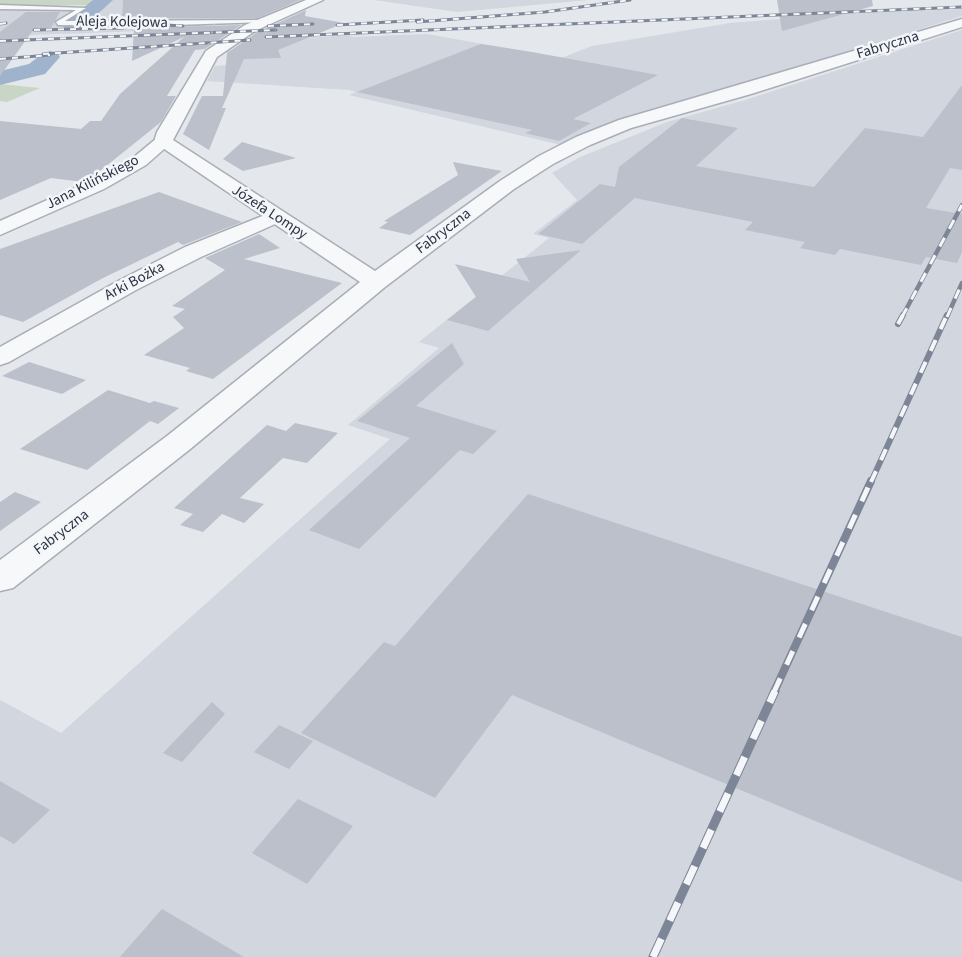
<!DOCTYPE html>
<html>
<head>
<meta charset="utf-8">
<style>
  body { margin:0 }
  canvas { display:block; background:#e4e7ec }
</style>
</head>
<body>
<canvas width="962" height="957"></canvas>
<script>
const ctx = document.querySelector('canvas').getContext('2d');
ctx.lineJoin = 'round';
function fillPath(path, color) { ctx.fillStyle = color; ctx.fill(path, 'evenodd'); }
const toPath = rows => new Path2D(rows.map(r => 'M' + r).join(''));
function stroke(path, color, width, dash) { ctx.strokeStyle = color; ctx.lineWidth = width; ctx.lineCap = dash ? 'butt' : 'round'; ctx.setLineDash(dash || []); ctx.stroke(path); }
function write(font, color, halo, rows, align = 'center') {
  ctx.font = font + ' "Source Sans 3",sans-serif'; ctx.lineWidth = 5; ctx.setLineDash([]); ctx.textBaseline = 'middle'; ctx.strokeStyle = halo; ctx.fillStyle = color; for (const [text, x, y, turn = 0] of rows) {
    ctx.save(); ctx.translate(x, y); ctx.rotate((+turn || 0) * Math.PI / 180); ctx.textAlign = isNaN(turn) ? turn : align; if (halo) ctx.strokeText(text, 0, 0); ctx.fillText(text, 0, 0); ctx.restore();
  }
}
fillPath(toPath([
  [107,0,326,0,278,20,162,25,206,24,202,29,0,36,0,9,76,9,54,24,84,25,95,18],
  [374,0,589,0,457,12],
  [962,9,962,16,676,105,606,124,561,145,349,95,356,92,349,90,207,81,215,66,227,65,227,51,246,49,246,42,350,35,353,37,427,34,561,58,592,46,730,23,854,13],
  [962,30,962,957,0,957,0,700,61,733,390,439,348,425,439,348,419,342,549,238,533,234,577,200,552,173,580,157,667,122,745,100]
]), '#d2d6de');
fillPath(toPath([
  [0,0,101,0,95,5,0,6],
  [0,84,40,88,7,102,0,101]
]), '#c9d6c5');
fillPath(toPath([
  [93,0,113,0,80,30,66,30,63,26,66,22,93,0],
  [50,51,57,53,60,57,45,74,0,85,0,71,29,64,43,53,50,51]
]), '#9fb4cc');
fillPath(toPath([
  [123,0,300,0,257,18,122,18],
  [777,0,872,0,873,6,782,31],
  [306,10,305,16,344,23,278,50,281,58,244,59,222,108,226,108,209,150,183,134,202,96,223,96,227,53,256,33],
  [26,12,60,12,51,28,34,29,0,76,0,32],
  [241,25,205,49,195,50,167,96,176,96,161,122,90,179,83,182,51,178,0,200,0,121,81,129,90,121,101,121,120,94,184,37,132,61,134,28],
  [481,44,532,52,658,75,573,119,591,123,559,141,525,133,532,130,357,92],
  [962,85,962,170,950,168,926,208,962,214,962,252,957,263,926,257,921,265,840,249,835,255,800,248,805,242,745,230,753,222,635,198,582,244,538,234,600,184,615,187,619,167,682,118,738,128,696,166,814,187,865,128,923,137],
  [242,142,296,158,243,171,223,159],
  [453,162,502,171,410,235,379,228,388,222,384,221,458,175],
  [159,192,242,222,183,245,178,242,103,278,23,322,0,315,0,249],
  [259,234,280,248,244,259,342,283,213,379,186,371,190,368,144,355,184,328,173,317,185,309,172,306,225,270,205,258],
  [581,250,488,331,447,320,476,297,455,264,530,282,516,259],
  [452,343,464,364,416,406,497,431,473,454,460,450,359,549,309,530,410,438,357,421],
  [29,362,86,380,62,394,2,376],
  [108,390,150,403,154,401,179,408,158,424,150,421,87,470,20,449],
  [295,423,338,433,307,463,283,458,240,498,264,504,244,523,222,514,203,532,180,525,193,514,174,508,267,425,286,431],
  [15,492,41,502,0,531,0,502],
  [528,494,962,637,962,882,512,695,435,798,301,733,384,642,395,646],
  [212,702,225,714,182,762,163,753],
  [279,725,313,741,289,769,254,752],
  [0,781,50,810,14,844,0,836],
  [298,799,353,826,307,884,252,853],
  [162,909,244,957,120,957]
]), '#bbc0ca');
const service = toPath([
  [0,5,86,8,65,21,263,20,266,22,144,26,58,25,56,22,76,10,0,9,0,5]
]);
const minor = toPath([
  [163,137,169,138,172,142,146,165,104,189,0,235,0,221,90,181,134,157,157,138,163,137],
  [275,211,282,213,285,217,282,221,201,257,136,290,9,362,0,365,0,347,120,280,185,247,275,211]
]);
const tertiary = toPath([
  [306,0,323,0,255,31,217,57,173,140,375,271,500,181,539,156,576,137,619,120,962,19,962,27,751,94,631,128,590,145,553,164,514,189,385,287,189,450,13,588,0,591,0,560,167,436,360,282,154,142,157,132,206,51,245,25,306,0]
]);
stroke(service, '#a9aeb7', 3);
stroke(minor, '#a9aeb7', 3);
stroke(tertiary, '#a9aeb7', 3);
fillPath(service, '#f7f8fa');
fillPath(minor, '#f7f8fa');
fillPath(tertiary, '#f7f8fa');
const railFar4 = toPath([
  [116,22,183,26],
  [417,22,545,12,630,0],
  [0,24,6,23],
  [337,25,423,20],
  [268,26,313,24],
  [34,30,123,28],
  [266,37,962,7],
  [0,41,276,30],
  [43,54,250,40],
  [0,59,50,55]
]);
const railFar3 = toPath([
  [902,317,962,205],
  [947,317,962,283]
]);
const railFar2 = toPath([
  [898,324,903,315],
  [871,482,947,315]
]);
const railFar1 = toPath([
  [774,692,871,481]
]);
const rail = toPath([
  [653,957,775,691]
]);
stroke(railFar4, '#7d8696', 3);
stroke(railFar3, '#7d8696', 4.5);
stroke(railFar2, '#7d8696', 6);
stroke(railFar1, '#7d8696', 8);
stroke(rail, '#7d8696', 9);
stroke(railFar4, '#f4f6f9', 2, [6]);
stroke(railFar3, '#f4f6f9', 3, [10]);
stroke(railFar2, '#f4f6f9', 4, [12]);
stroke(railFar1, '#f4f6f9', 5, [15]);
stroke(rail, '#f4f6f9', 7, [20]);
stroke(toPath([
  [209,45,214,24]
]), '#c2c5cb', 1.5, [2, 2]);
write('15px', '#2b3445', '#f4f6f9', [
  ["Aleja Kolejowa",122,23,1],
  ["Fabryczna",888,46,-17],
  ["Jana Kilińskiego",93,183,-27],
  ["Józefa Lompy",269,213,33],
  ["Fabryczna",444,232,-37],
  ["Arki Bożka",135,282,-28],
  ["Fabryczna",62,533,-37]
]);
</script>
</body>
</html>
